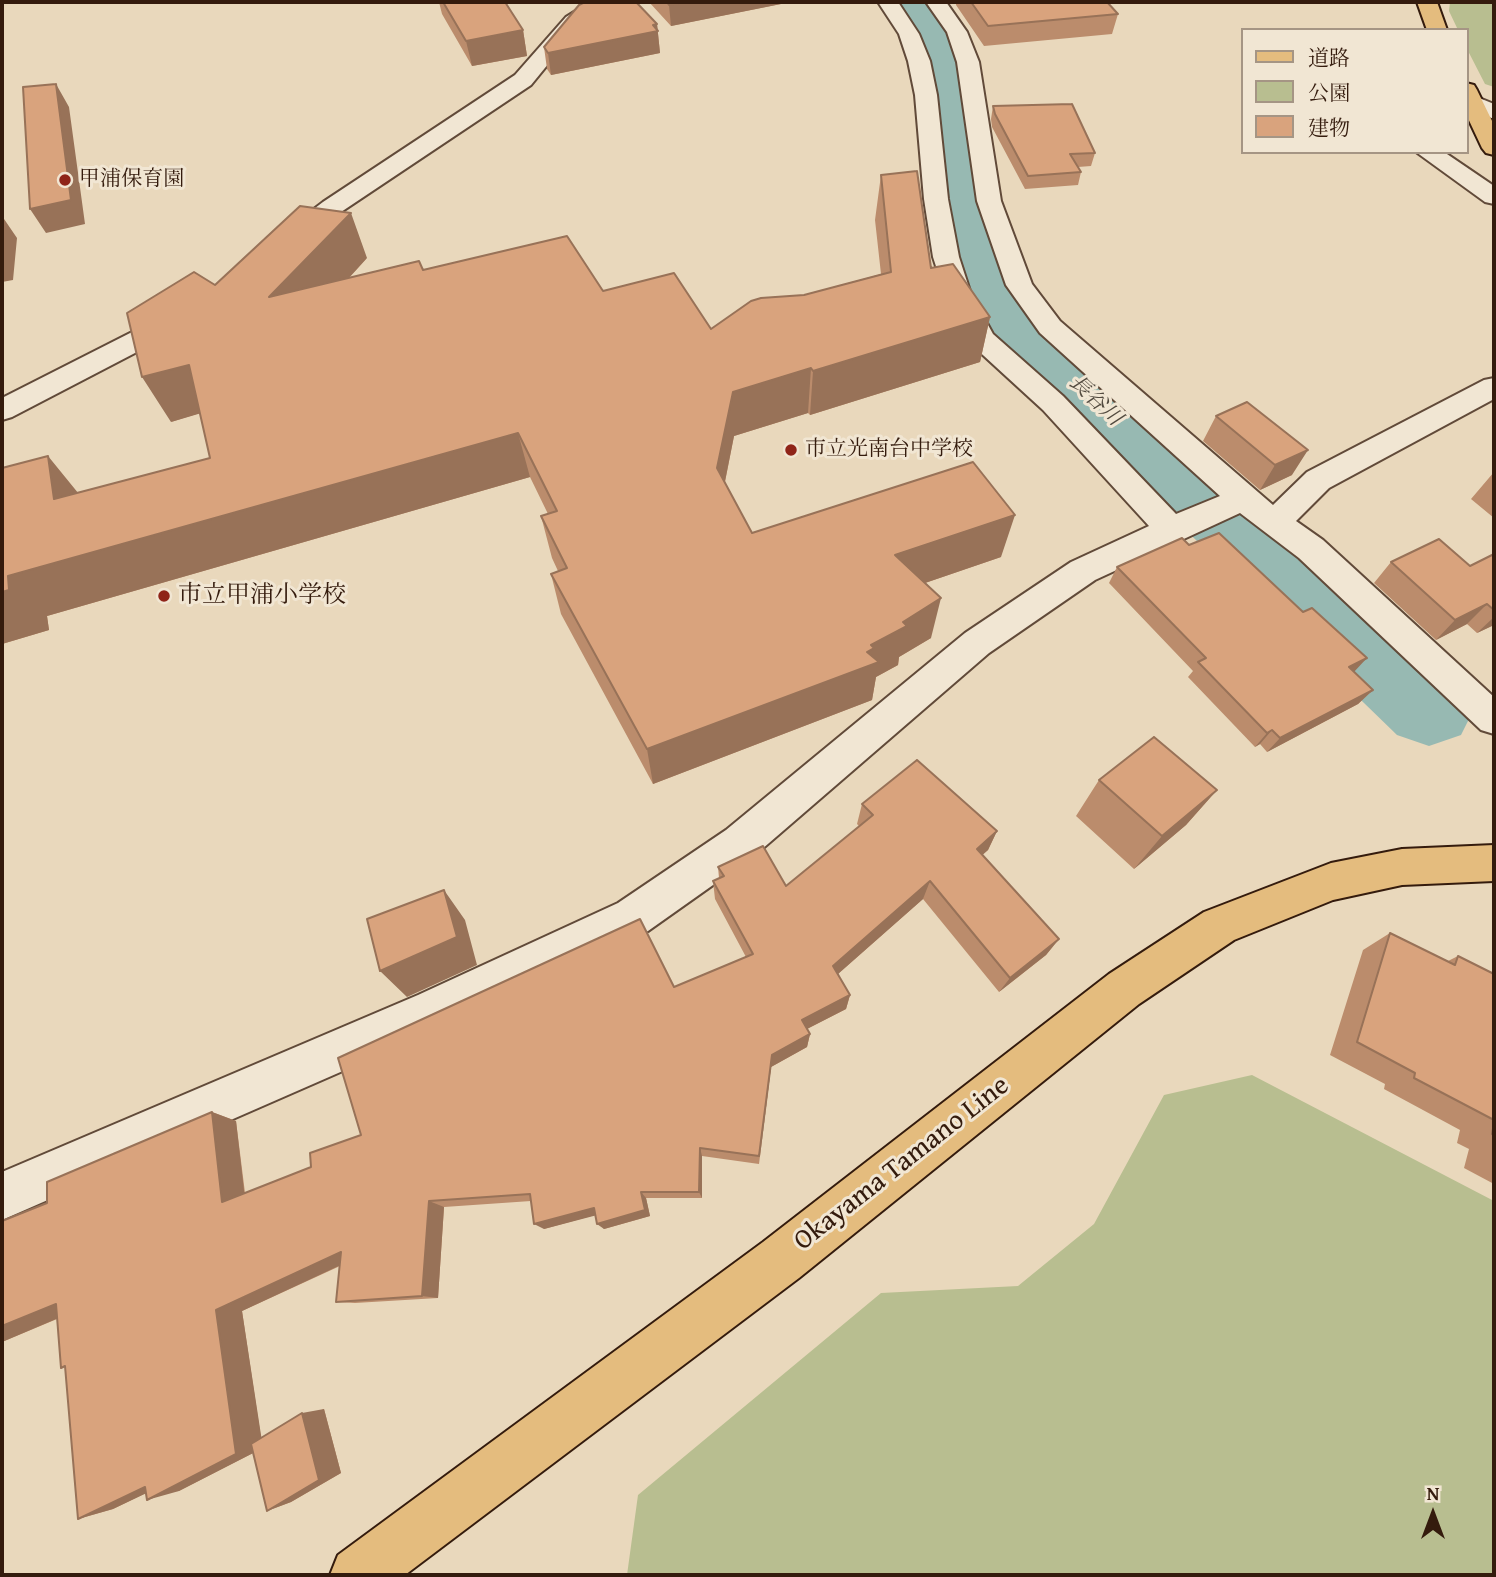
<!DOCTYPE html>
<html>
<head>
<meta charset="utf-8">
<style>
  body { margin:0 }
  #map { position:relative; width:1496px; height:1577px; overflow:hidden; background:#e9d8bc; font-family:"Gentium Book Plus","Noto Serif JP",serif }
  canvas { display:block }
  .frame { position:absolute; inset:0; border:4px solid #341b0d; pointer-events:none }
  .legend { position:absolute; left:1241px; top:28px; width:228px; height:126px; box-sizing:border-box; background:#f1e6d3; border:2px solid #a59584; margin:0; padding:9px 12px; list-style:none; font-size:21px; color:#341b0d }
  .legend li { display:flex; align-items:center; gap:14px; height:35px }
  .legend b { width:35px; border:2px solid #a59584 }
  .north { position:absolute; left:1398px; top:1479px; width:70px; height:70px; -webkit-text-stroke:5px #f1e6d3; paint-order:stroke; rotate:0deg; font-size:19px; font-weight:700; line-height:28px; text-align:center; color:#341b0d }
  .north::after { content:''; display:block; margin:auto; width:24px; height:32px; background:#341b0d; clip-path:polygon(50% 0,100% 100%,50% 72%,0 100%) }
</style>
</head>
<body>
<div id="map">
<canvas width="1496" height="1577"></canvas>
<div class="frame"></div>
<ul class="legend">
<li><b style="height:9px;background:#e4bc7e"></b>道路</li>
<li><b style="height:19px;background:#b8be90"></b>公園</li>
<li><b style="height:19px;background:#d9a37d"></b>建物</li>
</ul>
<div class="north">N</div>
</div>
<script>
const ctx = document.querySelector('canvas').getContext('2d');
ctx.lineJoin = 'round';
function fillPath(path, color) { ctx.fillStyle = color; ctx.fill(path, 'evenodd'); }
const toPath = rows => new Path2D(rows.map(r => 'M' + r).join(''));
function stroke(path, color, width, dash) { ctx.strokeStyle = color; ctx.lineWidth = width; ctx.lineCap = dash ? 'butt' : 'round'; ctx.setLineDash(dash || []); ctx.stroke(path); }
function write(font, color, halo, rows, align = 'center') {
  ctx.font = font + ' "Gentium Book Plus","Noto Serif JP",serif'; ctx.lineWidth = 6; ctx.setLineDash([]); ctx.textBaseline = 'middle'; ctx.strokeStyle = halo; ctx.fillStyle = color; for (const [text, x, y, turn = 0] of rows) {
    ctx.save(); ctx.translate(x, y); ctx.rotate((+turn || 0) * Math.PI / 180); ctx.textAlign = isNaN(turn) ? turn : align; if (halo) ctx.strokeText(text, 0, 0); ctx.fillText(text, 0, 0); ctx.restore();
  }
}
fillPath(toPath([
  [1450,2,1494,2,1494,87,1485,84,1466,47,1466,30,1458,30,1449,11],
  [1252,1075,1494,1201,1494,1575,627,1575,638,1495,881,1293,1018,1286,1094,1224,1164,1095]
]), '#b8be90');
fillPath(toPath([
  [888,2,937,2,959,33,968,59,994,200,1011,254,1027,289,1046,318,1461,683,1474,709,1461,735,1429,746,1397,735,998,348,961,289,947,254,934,200,916,59,909,33,888,2]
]), '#97b9b2');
const street = toPath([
  [590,2,613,2,580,25,531,85,341,212,295,247,286,250,277,247,273,242,277,237,323,202,515,75,566,17,590,2],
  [878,2,898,2,919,34,930,61,937,95,948,199,959,257,971,294,993,334,1063,396,1176,514,1220,496,1040,333,1006,285,977,201,957,62,947,32,926,2,946,2,967,32,979,62,1001,201,1032,284,1060,321,1273,505,1307,472,1484,380,1494,378,1494,399,1329,488,1296,521,1323,540,1494,697,1494,734,1481,730,1299,558,1240,513,1095,580,989,653,754,856,648,931,448,1025,2,1220,2,1172,418,995,618,903,726,830,965,633,1071,562,1149,526,1043,410,972,345,945,294,933,257,924,199,915,95,908,61,899,34,878,2],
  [1472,95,1494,104,1494,119,1466,108,1466,97,1472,95],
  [1416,152,1444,152,1494,186,1494,204,1485,202,1416,152],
  [179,308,189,310,193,316,189,322,158,341,12,417,2,420,2,398,138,329,169,310,179,308]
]);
const primary = toPath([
  [1417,2,1437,2,1447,30,1427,30,1417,2],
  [1466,83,1474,85,1477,90,1494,125,1494,155,1486,153,1482,148,1466,114,1466,83],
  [1494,845,1494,881,1402,885,1333,900,1234,940,1139,1004,799,1278,405,1575,330,1575,338,1555,763,1242,1109,974,1204,912,1331,863,1402,849,1494,845]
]);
stroke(street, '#614a39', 4);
stroke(primary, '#341b0d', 4);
fillPath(street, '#f1e6d3');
fillPath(primary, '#e4bc7e');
fillPath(toPath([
  [439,2,505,2,523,30,527,56,472,66,442,14],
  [649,2,791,2,671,26],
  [956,2,1107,2,1118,14,1112,34,984,46,956,5],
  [657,24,660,53,551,75,547,69,544,47],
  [993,106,1095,153,1091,166,1078,167,1081,172,1078,185,1025,189,992,127,991,119],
  [881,175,931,268,990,317,980,362,810,415,808,413,734,436,725,482,752,533,1001,557,925,583,931,638,899,657,898,665,876,677,872,700,653,784,561,614,551,574,558,571,552,558,541,516,548,514,530,477,47,616,49,630,2,644,2,468,78,493,210,458,200,413,171,422,367,258,349,278,423,270,603,291,711,329,804,295,881,274,875,220],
  [1216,416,1292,475,1260,490,1203,441],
  [1494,472,1494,518,1471,499],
  [1189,545,1354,672,1373,690,1358,704,1267,752,1260,744,1255,747,1188,677,1193,671,1109,583,1117,567],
  [1494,554,1494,625,1477,633,1467,624,1436,640,1374,583,1391,562,1470,566],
  [1099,780,1217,790,1186,825,1134,869,1076,816],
  [862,804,997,831,988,850,982,855,1059,939,1046,955,999,992,923,899,838,974,850,995,846,1009,807,1029,810,1034,807,1047,771,1067,759,1164,702,1156,702,1198,646,1198,650,1216,604,1229,595,1215,544,1229,531,1201,444,1207,438,1298,355,1303,336,1302,340,1266,242,1311,261,1438,324,1409,341,1473,291,1502,267,1511,253,1453,179,1491,146,1493,113,1509,78,1519,65,1367,57,1319,2,1342,2,1221,47,1203,212,1112,236,1121,245,1193,311,1167,361,1135,674,987,746,957,715,899,713,881,719,878,718,867,786,886,859,826,857,824],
  [1390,933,1448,961,1458,956,1494,974,1494,1184,1464,1168,1469,1149,1457,1143,1460,1130,1384,1089,1385,1084,1330,1055,1363,950]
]), '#bb8c6c');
fillPath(toPath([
  [684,2,791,2,671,26,669,5],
  [657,24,660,53,551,75,548,53],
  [523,30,527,56,472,66,466,41],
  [56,84,69,107,85,224,46,233,30,209],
  [351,213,367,258,290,342,269,297],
  [2,216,17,238,13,280,2,282],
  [990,317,980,362,810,415,813,371],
  [189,365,215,409,171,422,142,377],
  [811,368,808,413,734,436,719,511,717,468,733,392],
  [518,433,530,477,47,616,49,630,2,644,2,592,8,576],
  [1308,450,1292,475,1260,490,1275,465],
  [48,456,83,499,54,499],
  [1015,515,1001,557,887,596,895,555],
  [941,598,931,638,899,657,898,665,876,677,872,700,653,784,647,749,867,652,871,645,903,622],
  [1487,604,1467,624,1436,640,1455,620],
  [1494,617,1494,625,1477,633],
  [1367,658,1353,673,1349,667],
  [1373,690,1358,704,1267,752,1280,738],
  [1272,730,1260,744,1255,747,1267,733],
  [1217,790,1186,825,1134,869,1162,836],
  [997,831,988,850,968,868,977,849],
  [930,881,923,899,830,981,833,966],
  [444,890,465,920,477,965,407,997,380,971],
  [1059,939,1046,955,999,992,1010,978],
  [850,995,846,1009,799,1033,802,1020],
  [810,1034,807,1047,771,1067,759,1164,772,1055],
  [212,1112,236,1121,246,1208,222,1202],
  [700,1148,702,1156,702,1198,699,1192],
  [641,1192,646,1198,650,1216,604,1229,597,1224],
  [429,1201,444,1207,438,1298,422,1296],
  [594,1208,601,1214,544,1229,534,1224],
  [341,1252,360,1256,242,1311,263,1448,179,1491,147,1500,216,1310],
  [56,1304,89,1305,2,1342,2,1326],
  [324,1409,341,1473,291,1502,267,1511,302,1413],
  [176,1479,113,1509,78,1519,145,1487]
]), '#987258');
const building = toPath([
  [443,2,505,2,523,30,466,41,443,2],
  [585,2,636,2,657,24,653,25,658,31,548,53,544,47,579,5,585,2],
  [667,2,684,2,669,5,667,2],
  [971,2,1107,2,1118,14,988,26,971,2],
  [56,84,71,200,30,209,23,87,56,84],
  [1072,104,1095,153,1070,154,1081,172,1028,176,995,114,993,106,1072,104],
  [917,171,931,268,953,264,990,317,813,371,811,368,733,392,717,468,752,533,973,462,1015,515,895,555,941,598,903,622,907,626,871,645,874,648,867,652,879,662,647,749,551,574,567,568,541,516,557,511,518,433,8,576,9,590,2,592,2,468,48,456,54,499,210,458,189,365,142,377,127,313,194,272,215,285,300,206,351,213,269,297,419,261,423,270,567,236,603,291,674,273,711,329,751,301,761,298,804,295,891,272,881,175,917,171],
  [1247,402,1308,450,1275,465,1216,416,1247,402],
  [1219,533,1303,612,1312,608,1367,658,1349,667,1373,690,1280,738,1272,730,1267,733,1198,662,1206,658,1117,567,1182,538,1189,545,1219,533],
  [1439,539,1470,566,1494,554,1494,610,1487,604,1455,620,1391,562,1439,539],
  [1154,737,1217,790,1162,836,1099,780,1154,737],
  [917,760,997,831,977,849,1059,939,1010,978,930,881,833,966,850,995,802,1020,810,1034,772,1055,759,1156,700,1148,699,1192,641,1192,645,1210,597,1224,594,1208,534,1224,530,1194,429,1201,422,1296,336,1302,341,1252,216,1310,236,1454,147,1500,145,1487,78,1519,65,1366,61,1368,56,1304,2,1326,2,1221,47,1203,47,1182,212,1112,222,1202,311,1167,310,1153,361,1135,338,1058,640,919,674,987,753,954,713,881,724,876,718,867,763,846,786,886,873,815,862,804,917,760],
  [444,890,457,937,380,971,367,919,444,890],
  [1390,933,1455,965,1458,956,1494,974,1494,1120,1414,1078,1415,1073,1357,1042,1390,933],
  [1494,1123,1494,1135,1492,1134,1494,1123],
  [302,1413,319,1480,267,1511,251,1444,302,1413]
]);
fillPath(building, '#d9a37d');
stroke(building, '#987258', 2);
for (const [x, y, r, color] of [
  [65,180,7,"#8f2418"],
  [791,450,7,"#8f2418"],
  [164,596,7,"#8f2418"]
]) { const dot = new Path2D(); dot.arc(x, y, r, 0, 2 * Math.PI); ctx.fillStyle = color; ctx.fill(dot); stroke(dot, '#f1e6d3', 2.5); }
write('21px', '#341b0d', '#f1e6d3', [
  ["甲浦保育園",79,180],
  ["市立光南台中学校",805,450]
], 'left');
write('italic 21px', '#524a3f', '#f1e6d3', [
  ["長谷川",1095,401,43]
]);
write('24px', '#341b0d', '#f1e6d3', [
  ["市立甲浦小学校",178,596]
], 'left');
write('28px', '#341b0d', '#f1e6d3', [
  ["Okayama Tamano Line",902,1164,-38]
]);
</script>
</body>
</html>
